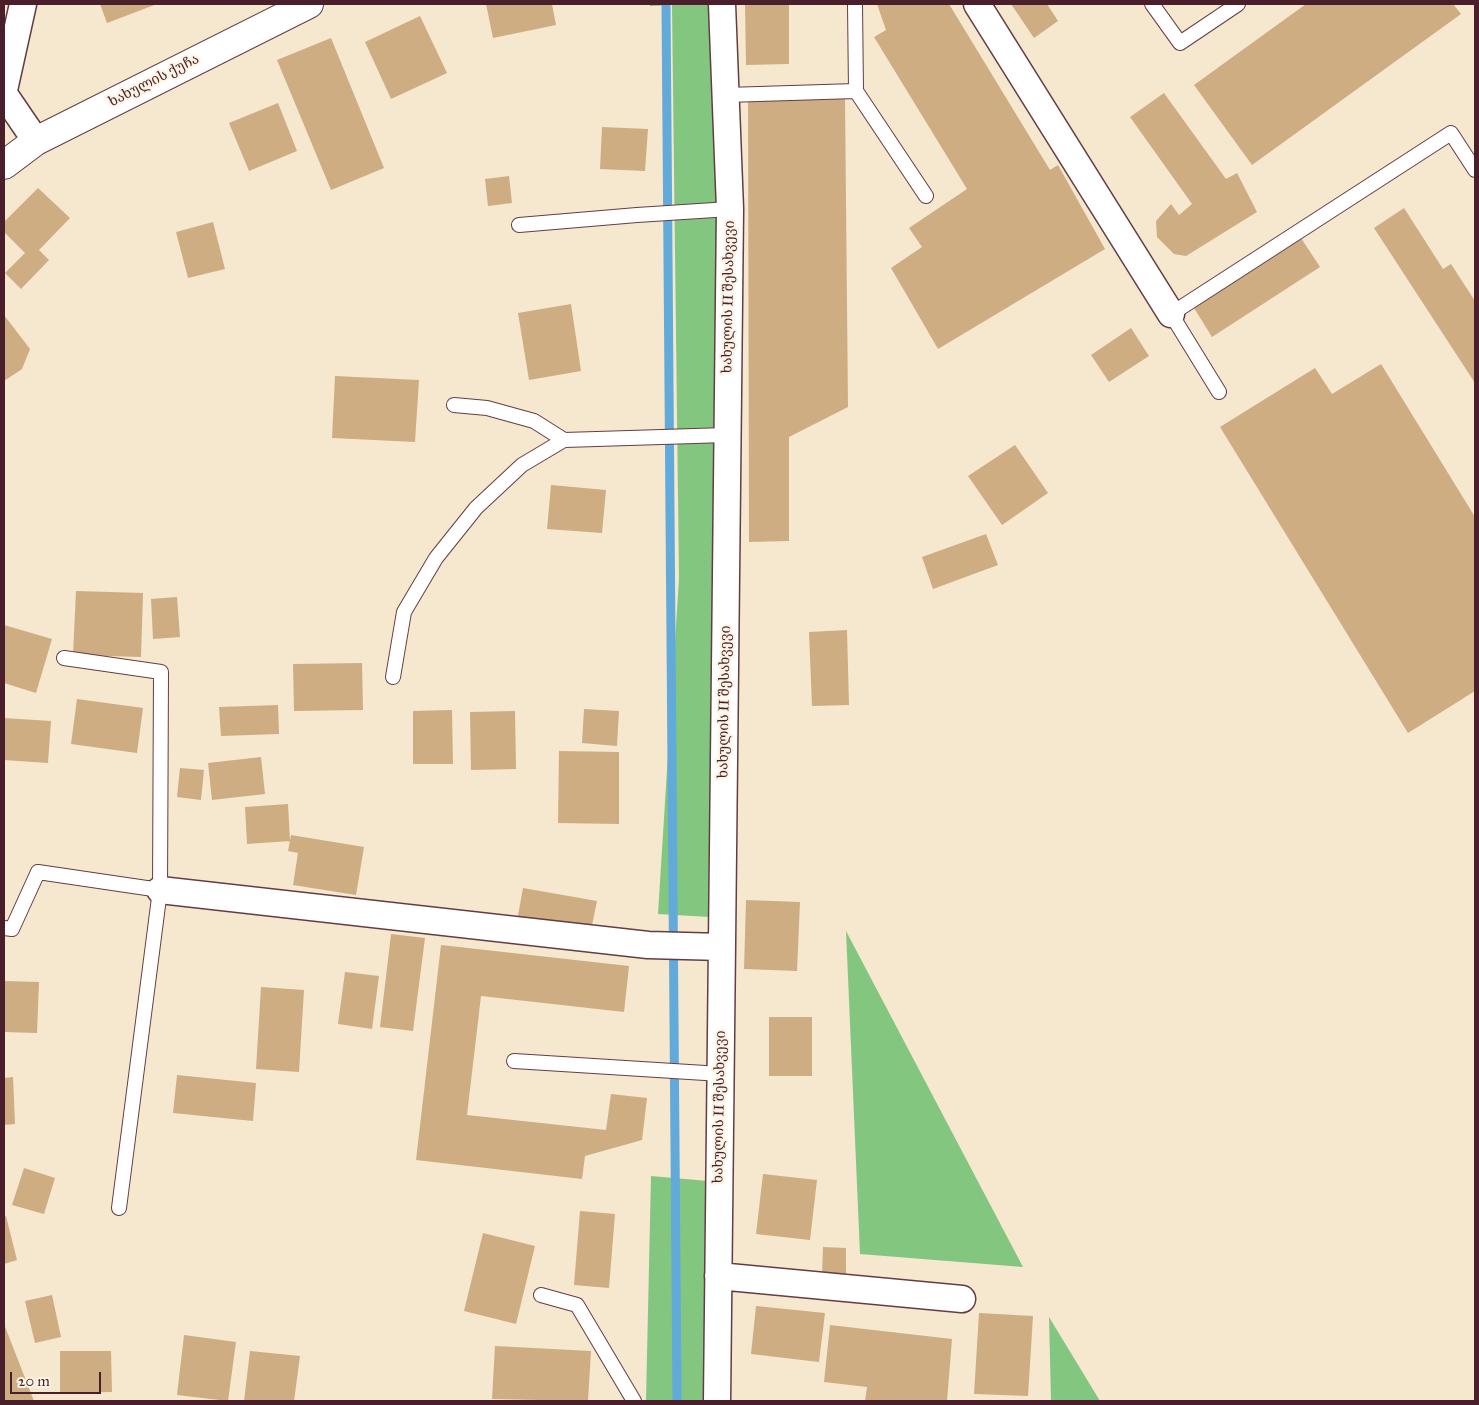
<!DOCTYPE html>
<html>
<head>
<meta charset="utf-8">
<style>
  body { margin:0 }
  #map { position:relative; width:1479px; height:1405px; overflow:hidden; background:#f6e7cf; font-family:"IM FELL Great Primer",serif }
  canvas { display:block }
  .frame { position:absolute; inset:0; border:5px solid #4a1f2b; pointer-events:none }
  .scale { position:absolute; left:10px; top:1372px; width:91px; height:22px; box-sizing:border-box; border:2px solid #4a1f2b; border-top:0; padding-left:6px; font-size:15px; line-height:18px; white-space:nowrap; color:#4a1f2b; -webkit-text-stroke:4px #fcf5e5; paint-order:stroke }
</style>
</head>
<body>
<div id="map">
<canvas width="1479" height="1405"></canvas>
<div class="frame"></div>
<div class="scale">20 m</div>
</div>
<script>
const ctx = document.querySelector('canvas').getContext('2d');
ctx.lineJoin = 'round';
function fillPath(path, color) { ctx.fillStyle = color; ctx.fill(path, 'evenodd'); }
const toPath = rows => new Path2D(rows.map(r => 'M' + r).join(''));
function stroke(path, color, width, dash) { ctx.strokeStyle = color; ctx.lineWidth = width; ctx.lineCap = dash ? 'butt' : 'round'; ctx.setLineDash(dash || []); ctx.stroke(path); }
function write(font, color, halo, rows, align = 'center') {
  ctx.font = font + ' "IM FELL Great Primer","Noto Serif Georgian",serif'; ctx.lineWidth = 4.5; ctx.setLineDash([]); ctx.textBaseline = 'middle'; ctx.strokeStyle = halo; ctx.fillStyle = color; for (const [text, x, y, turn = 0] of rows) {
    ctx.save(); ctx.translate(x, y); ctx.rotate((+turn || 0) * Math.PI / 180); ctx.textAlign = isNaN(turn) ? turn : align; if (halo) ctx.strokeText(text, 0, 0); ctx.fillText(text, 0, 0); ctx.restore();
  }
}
fillPath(toPath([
  [650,4,713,4,729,214,710,917,658,914,679,578,672,5,650,6],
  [846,931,1023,1267,860,1254],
  [651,1176,719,1182,717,1401,646,1401],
  [1049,1317,1100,1401,1051,1401]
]), '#83c67f');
stroke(toPath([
  [666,4,677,1401]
]), '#61aad9', 9);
fillPath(toPath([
  [100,4,157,4,107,23],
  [486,4,552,4,556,25,493,38],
  [745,4,789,4,789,64,746,65],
  [877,4,949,4,1050,170,1058,165,1105,249,938,349,891,268,922,247,909,228,967,189,874,37,886,30],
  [1011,4,1047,4,1058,21,1034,38],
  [1306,4,1453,4,1461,14,1252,165,1194,85],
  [420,16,447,73,391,99,365,42],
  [331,38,384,168,331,190,277,60],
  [1164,93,1226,179,1237,173,1257,212,1186,256,1174,254,1157,237,1156,221,1171,204,1179,215,1192,204,1130,117],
  [748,98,845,99,848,407,789,437,789,541,749,542],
  [278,103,297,151,249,171,229,123],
  [602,127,648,129,645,171,600,169],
  [509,176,512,203,488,206,485,179],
  [38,188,70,218,39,250,49,260,21,289,5,273,25,253,4,232,4,222],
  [1404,208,1443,269,1451,264,1475,301,1475,383,1374,228],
  [213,222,225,269,188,278,176,232],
  [1301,238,1320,267,1212,337,1194,308],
  [571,304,581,371,529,380,518,313],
  [4,315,30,349,22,369,4,381],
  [1131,328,1149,356,1109,382,1091,355],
  [1381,364,1475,517,1475,691,1408,733,1220,427,1315,368,1332,394],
  [335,376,419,380,415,442,332,438],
  [1015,445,1048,493,1002,525,968,476],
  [551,485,606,490,602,533,547,529],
  [986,534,998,565,933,589,922,557],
  [76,591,143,593,141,657,73,655],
  [177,597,180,637,153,639,151,599],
  [4,625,52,639,36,693,4,683],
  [847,630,849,705,812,706,809,632],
  [362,663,363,710,294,711,293,664],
  [77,699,143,708,137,753,71,744],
  [278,705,279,734,221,736,219,707],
  [584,709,619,711,617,746,582,743],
  [452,710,453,764,413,764,413,711],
  [515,711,516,769,471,770,470,712],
  [4,718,51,721,48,763,4,760],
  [559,751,619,752,619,824,558,823],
  [261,757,265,794,212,800,208,763],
  [180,768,204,770,201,800,177,797],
  [288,804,290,841,247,844,245,807],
  [291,835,364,847,356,895,293,885,298,853,288,851],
  [523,888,597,901,590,935,517,921],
  [746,900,800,902,797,971,744,969],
  [391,934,425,938,413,1031,380,1027],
  [441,945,629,966,624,1012,481,996,467,1115,606,1130,611,1094,647,1098,642,1140,585,1156,582,1179,416,1160],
  [345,972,379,976,372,1029,338,1024],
  [4,981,39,982,37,1033,4,1032],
  [261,987,304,990,299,1072,256,1069],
  [769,1017,812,1017,812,1076,769,1076],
  [177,1075,256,1083,253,1121,173,1113],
  [13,1077,15,1124,4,1125,4,1078],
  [24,1168,55,1178,44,1214,12,1205],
  [763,1174,817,1180,810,1240,756,1234],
  [580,1211,615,1214,609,1288,574,1285],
  [6,1216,17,1260,4,1264,4,1217],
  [483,1233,535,1246,516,1324,464,1311],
  [823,1247,846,1248,846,1275,822,1275],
  [52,1295,61,1337,35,1343,25,1301],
  [756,1306,825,1313,819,1362,751,1354],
  [979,1313,1033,1316,1028,1396,974,1394],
  [4,1324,34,1401,4,1401],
  [830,1325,952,1339,947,1401,865,1401,867,1387,824,1382],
  [184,1335,236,1342,228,1401,177,1395],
  [495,1346,591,1351,588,1401,492,1399],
  [60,1351,111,1351,112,1392,60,1393],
  [250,1351,300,1356,294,1401,244,1401]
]), '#cead83');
const service = toPath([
  [855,4,856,91],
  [1152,4,1180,43,1238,4],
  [726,95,856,91,926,196],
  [519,225,637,215,730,209],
  [1219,392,1171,314,1451,133,1475,170],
  [454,405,487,408,534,421,564,440],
  [64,658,161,672,160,890,119,1208],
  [393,677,404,612,436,558,476,508,522,465,564,440,727,435],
  [4,928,12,929,38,872,160,890],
  [514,1061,721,1074],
  [541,1295,577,1305,634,1401]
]);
const minor = toPath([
  [977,4,1171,314],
  [4,90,23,4],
  [4,94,36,141],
  [160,890,648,945,722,947],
  [718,1276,962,1299],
  [717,1401,730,209,722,4]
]);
const tertiary = toPath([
  [4,165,36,141,309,4]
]);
stroke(service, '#643d44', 16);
stroke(minor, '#643d44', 29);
stroke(tertiary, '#643d44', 30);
stroke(service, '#fff', 14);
stroke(minor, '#fff', 26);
stroke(tertiary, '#fff', 28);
write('14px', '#4a1f2b', '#fcf5e5', [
  ["ხახულის ქუჩა",154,81,-27],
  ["ხახულის II შესახვევი",729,297,-89],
  ["ხახულის II შესახვევი",725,702,-89],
  ["ხახულის II შესახვევი",720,1107,-89]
]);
</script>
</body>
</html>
